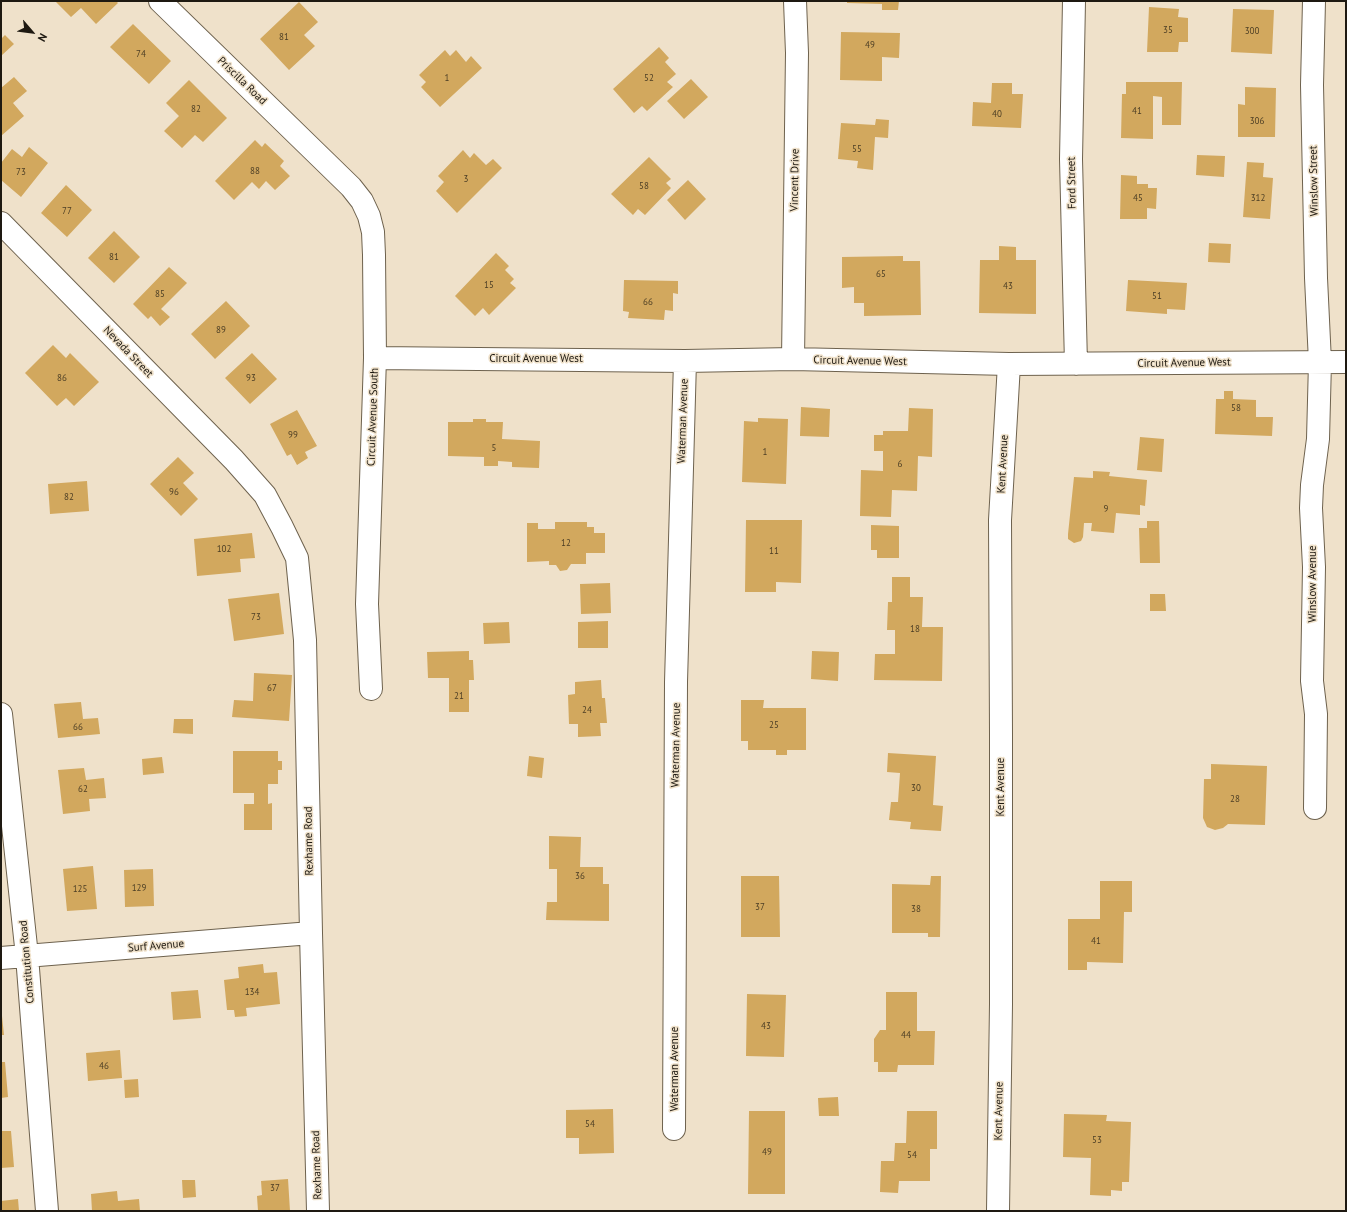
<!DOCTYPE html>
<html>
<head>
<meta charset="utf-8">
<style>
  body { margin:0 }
  #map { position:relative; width:1347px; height:1212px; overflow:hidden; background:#efe1ca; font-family:"PT Sans",sans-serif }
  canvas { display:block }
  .frame { position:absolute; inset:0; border:2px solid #1e1911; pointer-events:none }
  .north { position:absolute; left:12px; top:12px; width:40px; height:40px; -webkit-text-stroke:3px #efe1ca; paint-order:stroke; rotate:118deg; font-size:11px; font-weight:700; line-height:16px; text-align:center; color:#1e1911 }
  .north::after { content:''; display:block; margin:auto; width:14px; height:18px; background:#1e1911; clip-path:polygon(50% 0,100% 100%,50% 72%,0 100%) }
</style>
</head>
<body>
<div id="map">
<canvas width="1347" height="1212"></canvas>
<div class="frame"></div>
<div class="north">N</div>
</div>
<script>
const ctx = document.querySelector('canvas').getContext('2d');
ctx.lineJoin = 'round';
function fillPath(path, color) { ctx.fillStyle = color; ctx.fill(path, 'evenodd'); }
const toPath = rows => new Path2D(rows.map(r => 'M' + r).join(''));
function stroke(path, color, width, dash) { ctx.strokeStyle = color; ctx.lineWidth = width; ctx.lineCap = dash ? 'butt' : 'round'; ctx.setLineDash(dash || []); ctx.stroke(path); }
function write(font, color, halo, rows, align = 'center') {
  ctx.font = font + ' "PT Sans",sans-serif'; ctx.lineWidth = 3; ctx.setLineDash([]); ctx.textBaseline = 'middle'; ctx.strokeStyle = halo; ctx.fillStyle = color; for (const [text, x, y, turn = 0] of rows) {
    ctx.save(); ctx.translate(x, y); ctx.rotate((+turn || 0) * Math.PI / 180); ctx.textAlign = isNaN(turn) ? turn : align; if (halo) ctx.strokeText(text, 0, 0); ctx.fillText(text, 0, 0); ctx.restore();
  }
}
fillPath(toPath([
  [58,1,116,1,118,3,96,24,81,8,71,17,56,2],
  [847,1,899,1,898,10,882,10,882,4,847,3],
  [299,2,318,22,304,35,315,46,289,70,260,39],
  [1149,7,1179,9,1178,17,1188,18,1188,42,1179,42,1178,52,1147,52],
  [1233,9,1274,10,1272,54,1231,52],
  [133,24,171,61,149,84,110,47],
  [841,32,900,33,899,58,882,57,882,81,840,80],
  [5,35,14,44,1,56,1,39],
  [659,47,669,58,665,62,676,74,667,82,673,87,647,111,642,106,634,113,613,89],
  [445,50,450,56,456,50,466,62,471,56,482,68,440,107,421,87,426,82,419,75],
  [14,77,27,91,13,103,24,116,1,136,1,88],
  [691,79,708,97,684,119,667,101],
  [189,80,227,118,203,142,195,135,182,148,164,131,179,116,166,103],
  [1126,82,1182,82,1181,125,1162,125,1162,97,1153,96,1153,139,1121,138,1122,94,1126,94],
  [992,83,1012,83,1012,94,1023,94,1021,128,972,126,973,102,991,103],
  [1245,87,1276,88,1275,137,1238,137,1238,104,1245,105],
  [876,119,889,120,888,138,875,137,873,170,857,168,858,161,838,159,841,123,875,125],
  [255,140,262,147,265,143,284,161,280,166,290,176,275,190,266,181,259,189,252,182,234,200,215,181],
  [29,147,48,163,21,197,1,180,1,163,12,149,22,157],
  [463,150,470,158,474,153,486,165,493,159,502,168,457,213,436,191,444,182,438,176],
  [1197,155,1225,156,1224,177,1196,175],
  [649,157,671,179,666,183,671,188,645,215,638,209,633,215,611,194],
  [1247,162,1264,163,1263,177,1273,178,1270,219,1243,217],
  [1121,175,1137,176,1137,184,1148,184,1148,188,1157,188,1156,209,1147,208,1147,219,1120,219],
  [688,180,706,199,685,220,667,200],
  [66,185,92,210,67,237,41,213],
  [114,231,140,257,114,283,88,258],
  [1209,243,1231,244,1230,263,1208,262],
  [999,246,1016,247,1016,260,1036,260,1036,314,979,313,980,260,999,260],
  [496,253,509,266,505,270,514,279,510,283,516,288,489,315,483,308,475,316,455,296],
  [903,256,903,261,920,261,921,315,864,316,864,303,854,303,854,287,842,288,842,257],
  [169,267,187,283,161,309,170,317,160,326,151,316,148,319,133,304],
  [624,280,678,281,678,294,673,293,673,311,665,310,664,320,628,318,629,312,623,311],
  [1128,280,1187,283,1185,310,1167,309,1167,314,1126,311],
  [226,301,250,326,215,359,191,334],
  [53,345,66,358,70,353,99,382,74,406,66,398,57,406,25,373],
  [252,353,277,379,250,404,225,378],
  [1224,391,1233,391,1233,399,1256,400,1256,417,1273,417,1272,436,1215,434,1216,399,1224,399],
  [801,407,830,409,829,437,800,436],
  [909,408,933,409,932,457,918,456,917,491,892,490,891,517,860,516,861,470,883,471,883,451,874,451,874,435,883,435,883,431,908,431],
  [297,410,317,446,305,452,308,458,297,465,291,454,287,456,270,424],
  [758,418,788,419,786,484,742,482,744,421,758,422],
  [473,419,486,419,486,422,503,422,502,439,540,441,539,468,512,467,512,462,498,461,498,466,484,466,484,457,448,456,448,422,473,422],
  [1140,437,1164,439,1162,472,1137,470],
  [178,457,194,473,183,483,198,499,181,516,150,484],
  [1093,471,1110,472,1109,476,1147,480,1145,506,1140,505,1140,515,1116,513,1114,533,1091,531,1092,523,1084,523,1083,537,1081,541,1074,543,1068,539,1068,534,1074,477,1093,478],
  [87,481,89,511,50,514,48,484],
  [746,520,802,520,801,583,776,582,776,592,745,592],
  [1147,521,1159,521,1160,563,1140,563,1139,528,1147,528],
  [555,522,587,522,587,527,594,527,594,533,605,533,605,553,586,553,586,564,571,564,567,570,560,571,556,565,549,565,549,561,527,562,527,523,538,523,538,529,555,529],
  [871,525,899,526,899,558,877,558,877,550,871,550],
  [252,533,255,558,240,559,241,572,197,576,194,539],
  [892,577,910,577,910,597,923,597,922,627,943,627,942,681,874,680,875,654,895,654,895,630,887,630,888,602,892,602],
  [610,583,611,613,581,614,580,584],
  [279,593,284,634,234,641,228,599],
  [1150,594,1165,594,1166,611,1150,611],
  [608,621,608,648,578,648,578,622],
  [509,622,510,643,484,644,483,623],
  [469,651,469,660,473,660,474,680,469,680,469,712,449,712,449,678,428,678,427,652],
  [812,651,839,652,838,681,811,679],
  [254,673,292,675,289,721,232,717,234,700,253,701],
  [601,680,602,698,605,698,607,723,600,723,601,736,578,737,578,724,569,724,568,695,575,694,575,682],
  [741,700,764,700,763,708,806,708,806,750,787,750,787,755,776,755,776,750,748,750,748,741,741,741],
  [81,702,83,719,98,718,100,734,58,738,54,704],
  [174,719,193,719,193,734,173,733],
  [233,751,278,751,278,761,282,761,282,770,278,770,278,784,268,784,268,804,272,803,272,830,244,830,244,804,254,804,254,793,233,793],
  [888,753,936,756,933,805,943,806,941,831,910,829,911,822,889,820,891,802,898,802,900,773,887,772],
  [529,756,544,758,542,778,527,776],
  [162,757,164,773,143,775,142,759],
  [1211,764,1267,766,1265,825,1228,824,1223,828,1215,830,1207,827,1203,818,1204,779,1211,779],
  [84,768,86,780,104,778,106,798,89,799,90,811,63,814,58,770],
  [549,836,581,837,580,867,603,867,603,884,609,884,609,921,546,920,547,902,557,902,557,869,549,869],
  [93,866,97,909,67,911,63,869],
  [153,869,154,906,125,907,124,870],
  [741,876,779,876,780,937,741,937],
  [931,876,941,876,940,937,928,937,928,933,892,933,892,884,930,885],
  [1100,881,1132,881,1132,912,1124,912,1123,963,1087,962,1087,970,1068,970,1068,919,1100,919],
  [263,964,264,973,277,972,280,1004,246,1008,247,1016,235,1017,234,1010,227,1010,224,980,239,978,238,967],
  [198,990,201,1018,173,1020,171,992],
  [886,992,917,992,917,1031,935,1031,934,1065,898,1065,897,1072,878,1072,878,1062,874,1062,874,1039,880,1030,886,1030],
  [747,994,786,995,784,1057,746,1056],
  [1,1016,2,1016,4,1035,1,1035],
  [120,1050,122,1078,88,1081,86,1053],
  [1,1062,5,1062,8,1097,1,1098],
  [138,1079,139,1097,125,1098,124,1080],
  [838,1097,839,1116,819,1116,818,1098],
  [613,1109,614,1153,579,1154,579,1138,566,1138,566,1110],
  [749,1111,785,1111,785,1194,748,1194],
  [907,1111,937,1111,937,1149,930,1149,930,1181,899,1181,898,1193,880,1192,881,1161,894,1161,895,1143,906,1143],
  [1064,1114,1107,1115,1106,1121,1131,1122,1129,1182,1122,1182,1122,1191,1111,1190,1111,1196,1090,1195,1091,1158,1063,1157],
  [1,1131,11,1131,14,1167,1,1168],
  [288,1179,290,1211,258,1211,257,1196,262,1195,261,1181],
  [182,1180,195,1180,196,1197,183,1198],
  [117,1191,118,1201,139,1199,140,1211,92,1211,91,1194],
  [18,1199,19,1211,1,1211,1,1201]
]), '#d2a85e');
const minor = toPath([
  [160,1,351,187,362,201,369,216,373,232,374,255,375,358,367,604,371,689],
  [1074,1,1071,159,1076,364],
  [1314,1,1312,85,1316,278,1320,362,1318,439,1312,485,1311,508,1314,567,1312,681,1316,714,1315,808],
  [1,223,234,460,265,495,282,527,297,558,305,640,311,933,318,1211],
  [375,358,685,361,793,359,1009,364,1346,362],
  [793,359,797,53,795,1],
  [1,714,27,956,47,1211],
  [1,958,311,933],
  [674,1129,676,682,685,361],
  [998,1211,1001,1004,1001,734,1000,520,1009,364]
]);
stroke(minor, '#6e624e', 24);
stroke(minor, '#fff', 22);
write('9px', '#4b3d24', null, [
  ["35",1168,30],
  ["300",1252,31],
  ["81",284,37],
  ["49",870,45],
  ["74",141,54],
  ["1",447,78],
  ["52",649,78],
  ["82",196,109],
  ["41",1137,111],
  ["40",997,114],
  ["306",1257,121],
  ["55",857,149],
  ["88",255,171],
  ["73",21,172],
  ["3",466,179],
  ["58",644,186],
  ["45",1138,198],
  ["312",1258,198],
  ["77",67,211],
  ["81",114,257],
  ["65",881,274],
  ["15",489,285],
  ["43",1008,286],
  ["85",160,294],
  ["51",1157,296],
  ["66",648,302],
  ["89",221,330],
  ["86",62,378],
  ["93",251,378],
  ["58",1236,408],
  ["99",293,435],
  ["5",494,448],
  ["1",765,452],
  ["6",900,464],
  ["96",174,492],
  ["82",69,497],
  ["9",1106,509],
  ["12",566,543],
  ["102",224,549],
  ["11",774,551],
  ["73",256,617],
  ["18",915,629],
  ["67",272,688],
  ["21",459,696],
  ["24",587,710],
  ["25",774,725],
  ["66",78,727],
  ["30",916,788],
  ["62",83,789],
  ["28",1235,799],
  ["36",580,876],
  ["129",139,888],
  ["125",80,889],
  ["37",760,907],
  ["38",916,909],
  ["41",1096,941],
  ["134",252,992],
  ["43",766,1026],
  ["44",906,1035],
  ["46",104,1066],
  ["54",590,1124],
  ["53",1097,1140],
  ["49",767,1152],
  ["54",912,1155],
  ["37",275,1188]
]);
write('11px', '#1e1911', '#efe1ca', [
  ["Priscilla Road",242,81,44],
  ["Vincent Drive",795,180,-89],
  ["Winslow Street",1314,181,-91],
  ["Ford Street",1072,183,-91],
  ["Nevada Street",128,352,46],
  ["Circuit Avenue West",536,359],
  ["Circuit Avenue West",860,361,1],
  ["Circuit Avenue West",1184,363,-1],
  ["Circuit Avenue South",373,417,-88],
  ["Waterman Avenue",683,421,-88],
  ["Kent Avenue",1003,464,-87],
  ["Winslow Avenue",1313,584,-90],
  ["Waterman Avenue",676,745,-89],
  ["Kent Avenue",1001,787,-90],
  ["Rexhame Road",309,841,-91],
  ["Surf Avenue",156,946,-5],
  ["Constitution Road",27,962,-95],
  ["Waterman Avenue",675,1069,-90],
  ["Kent Avenue",999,1111,-89],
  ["Rexhame Road",317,1165,-92]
]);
</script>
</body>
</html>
